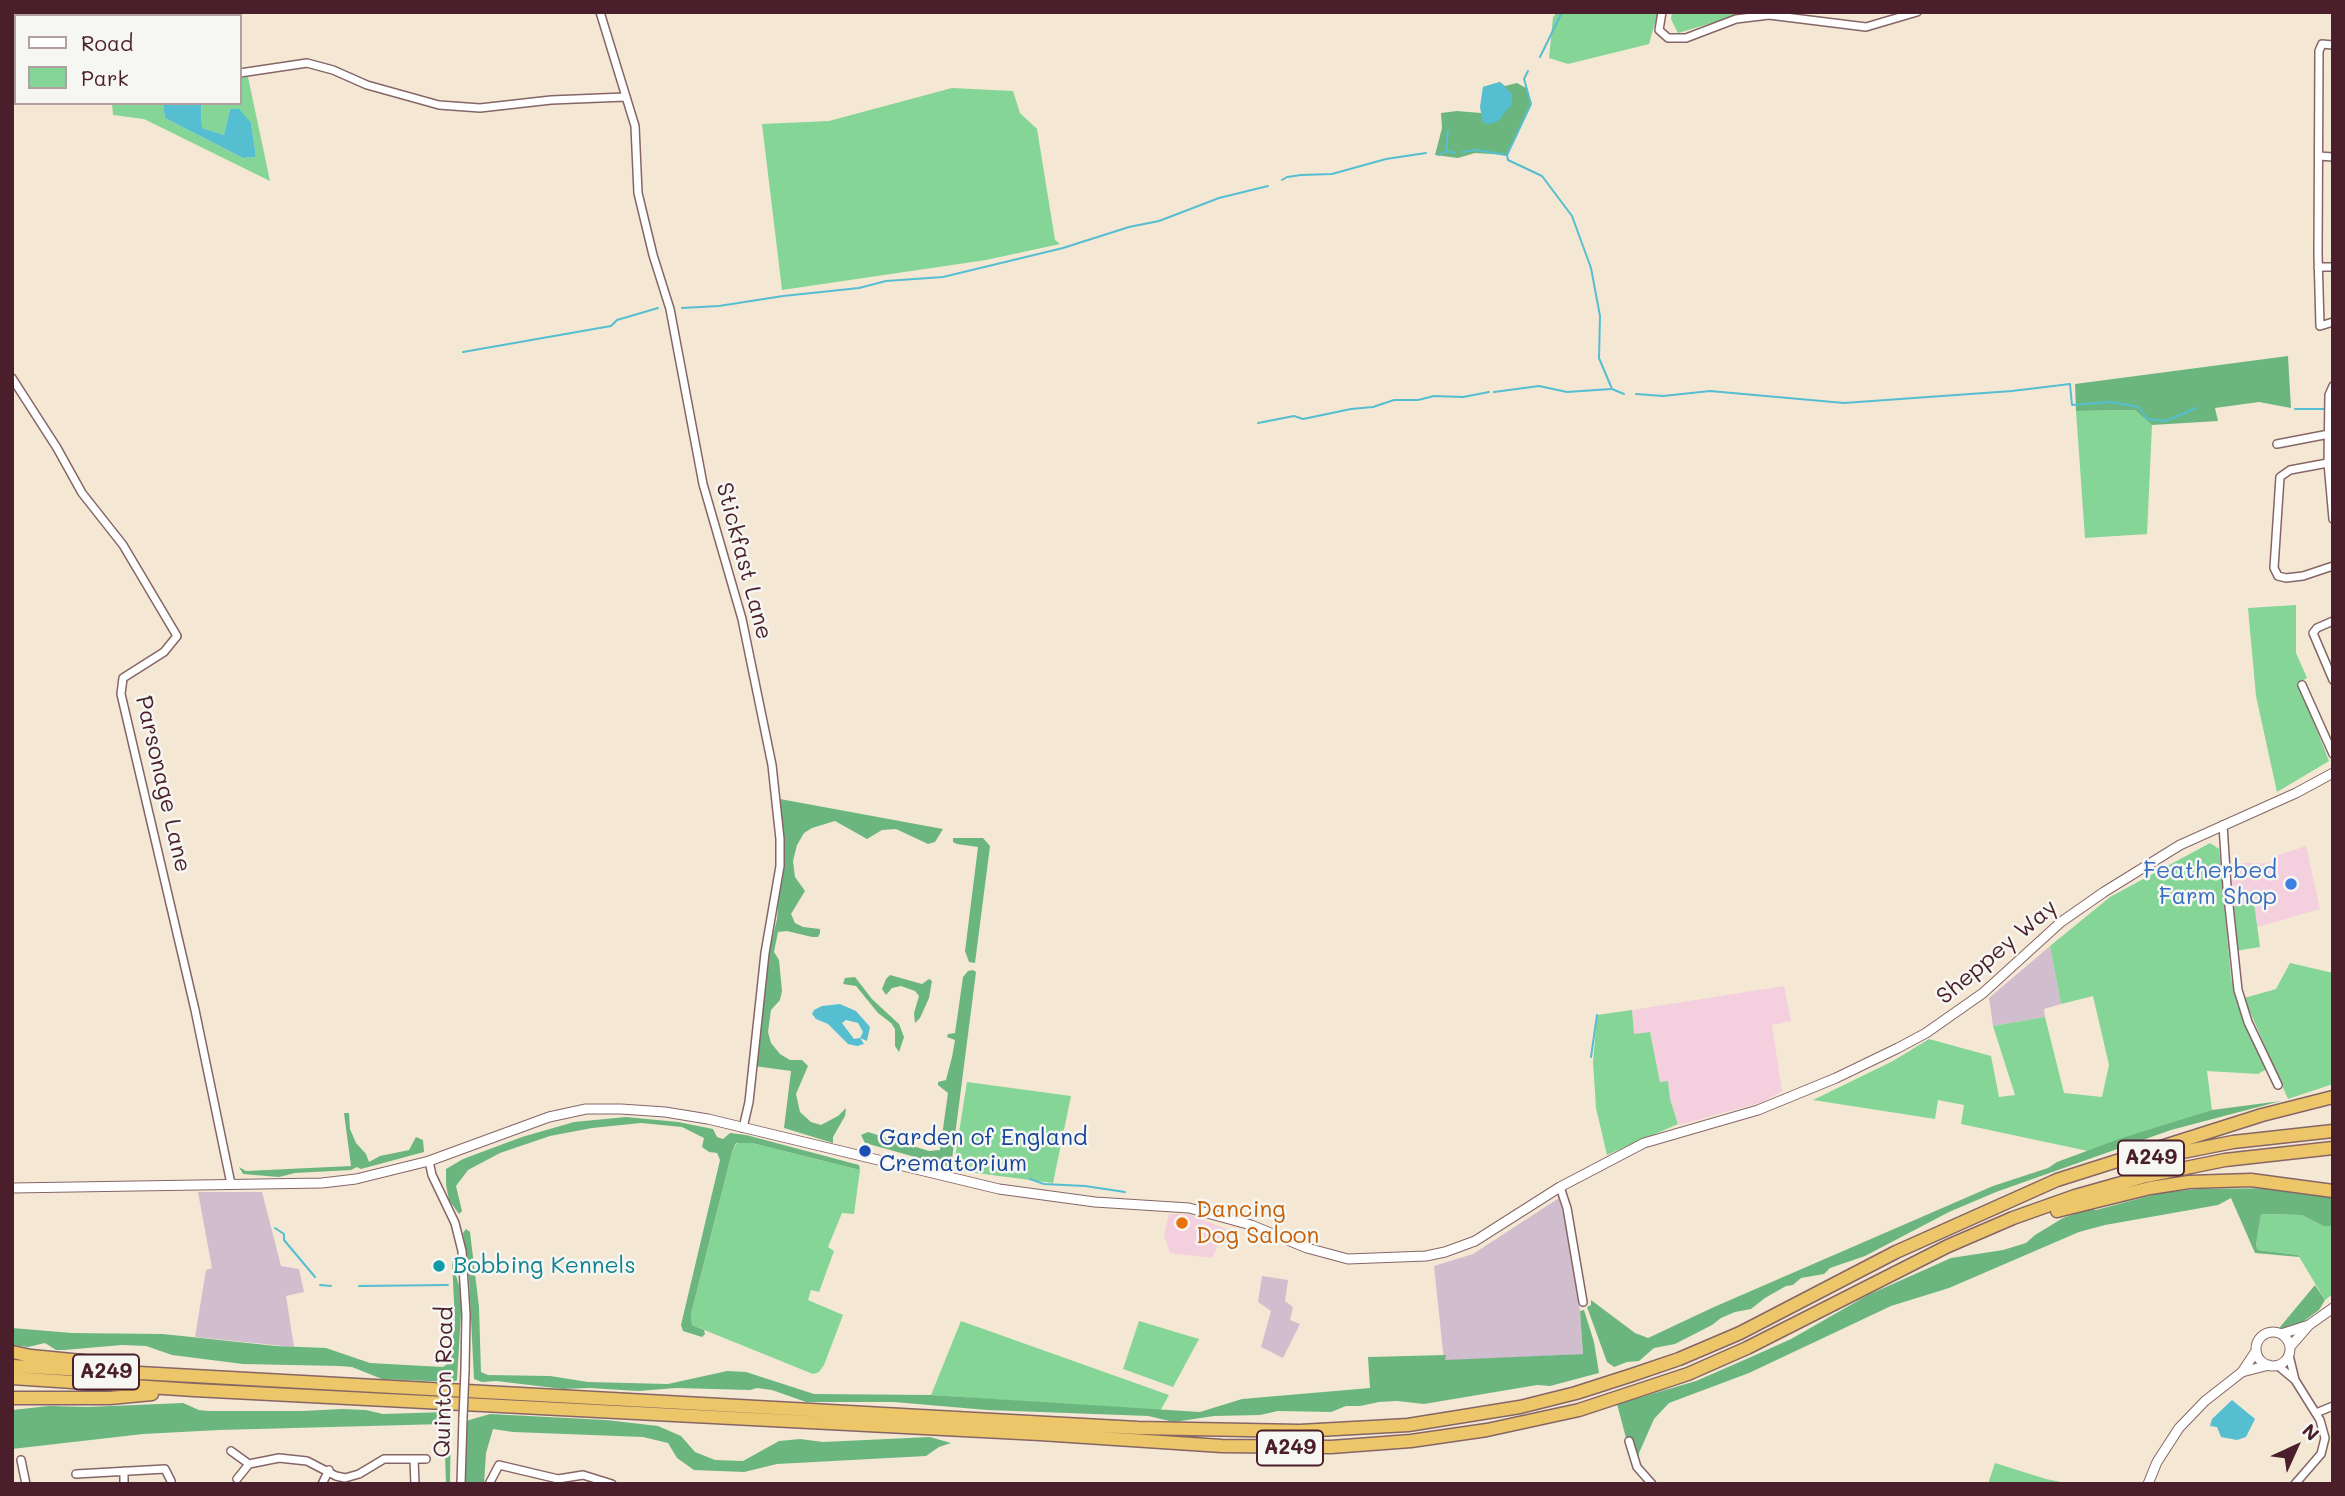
<!DOCTYPE html>
<html>
<head>
<meta charset="utf-8">
<style>
  body { margin:0 }
  #map { position:relative; width:2345px; height:1496px; overflow:hidden; background:#f4e8d5; font-family:Mali,sans-serif }
  canvas { display:block }
  .frame { position:absolute; inset:0; border:14px solid #4a1f2b; pointer-events:none }
  .legend { position:absolute; left:14px; top:14px; width:228px; height:91px; box-sizing:border-box; background:#f6f6f2; border:2px solid #b1a0a2; margin:0; padding:9px 12px; list-style:none; font-size:21px; color:#4a1f2b }
  .legend li { display:flex; align-items:center; gap:14px; height:35px }
  .legend b { width:35px; border:2px solid #b1a0a2 }
  .north { position:absolute; left:2261px; top:1412px; width:70px; height:70px; -webkit-text-stroke:5px #f6f6f2; paint-order:stroke; rotate:45deg; font-size:19px; font-weight:700; line-height:28px; text-align:center; color:#4a1f2b }
  .north::after { content:''; display:block; margin:auto; width:24px; height:32px; background:#4a1f2b; clip-path:polygon(50% 0,100% 100%,50% 72%,0 100%) }
</style>
</head>
<body>
<div id="map">
<canvas width="2345" height="1496"></canvas>
<div class="frame"></div>
<ul class="legend">
<li><b style="height:9px;background:#fff"></b>Road</li>
<li><b style="height:19px;background:#84d596"></b>Park</li>
</ul>
<div class="north">N</div>
</div>
<script>
const ctx = document.querySelector('canvas').getContext('2d');
ctx.lineJoin = 'round';
function fillPath(path, color) { ctx.fillStyle = color; ctx.fill(path, 'evenodd'); }
const toPath = rows => new Path2D(rows.map(r => 'M' + r).join(''));
function stroke(path, color, width, dash) { ctx.strokeStyle = color; ctx.lineWidth = width; ctx.lineCap = dash ? 'butt' : 'round'; ctx.setLineDash(dash || []); ctx.stroke(path); }
function write(font, color, halo, rows, align = 'center') {
  ctx.font = font + ' Mali,sans-serif'; ctx.lineWidth = 5; ctx.setLineDash([]); ctx.textBaseline = 'middle'; ctx.strokeStyle = halo; ctx.fillStyle = color; for (const [text, x, y, turn = 0] of rows) {
    ctx.save(); ctx.translate(x, y); ctx.rotate((+turn || 0) * Math.PI / 180); ctx.textAlign = isNaN(turn) ? turn : align; if (halo) ctx.strokeText(text, 0, 0); ctx.fillText(text, 0, 0); ctx.restore();
  }
}
fillPath(toPath([
  [2306,846,2320,909,2257,927,2254,904,2232,907,2232,863,2270,863,2273,857],
  [1784,986,1791,1021,1772,1025,1782,1091,1763,1102,1679,1125,1670,1099,1668,1081,1660,1082,1650,1032,1634,1034,1632,1010],
  [1169,1214,1188,1214,1226,1229,1212,1258,1170,1253,1164,1235]
]), '#f4cfdd');
fillPath(toPath([
  [2050,946,2061,1004,2044,1009,2045,1017,1993,1026,1989,998],
  [198,1192,262,1192,281,1266,299,1269,304,1292,286,1296,294,1347,195,1337,206,1270,212,1268],
  [1559,1198,1570,1242,1580,1311,1583,1354,1444,1361,1434,1266,1473,1254],
  [1262,1276,1288,1280,1285,1301,1293,1307,1290,1320,1300,1324,1283,1358,1261,1347,1271,1311,1258,1302]
]), '#d0bdcd');
fillPath(toPath([
  [1557,12,1658,12,1649,44,1568,64,1549,58,1553,17],
  [1672,12,1749,12,1678,33,1671,19],
  [248,77,270,181,144,119,113,115,112,103,163,103,165,118,243,158,256,157,251,123,230,109,224,135,202,128,201,103,240,103,240,78],
  [952,88,1013,91,1020,113,1037,129,1055,240,1060,244,986,260,782,290,762,124,829,121],
  [2135,410,2152,425,2147,534,2085,538,2076,411],
  [2296,605,2296,653,2307,678,2298,683,2329,761,2277,792,2256,696,2248,608],
  [2210,843,2219,849,2231,978,2244,1022,2267,1069,2258,1074,2207,1071,2212,1110,2088,1151,1961,1124,1964,1105,1938,1100,1935,1119,1813,1100,1893,1061,1929,1039,1991,1056,1999,1097,2015,1095,1993,1026,2045,1017,2064,1093,2102,1097,2109,1065,2093,996,2061,1004,2050,946,2110,897],
  [2254,903,2260,947,2235,951,2232,907],
  [2290,963,2333,973,2333,1084,2288,1099,2244,998,2276,989],
  [1632,1010,1634,1034,1650,1032,1660,1082,1668,1081,1670,1099,1678,1124,1607,1155,1596,1108,1593,1062,1597,1015],
  [967,1082,1071,1096,1053,1183,953,1170],
  [737,1143,752,1143,860,1170,854,1214,842,1213,828,1247,834,1251,819,1292,811,1290,808,1300,843,1315,824,1365,819,1372,813,1374,692,1325,691,1314,732,1152],
  [2261,1214,2302,1215,2323,1226,2333,1226,2333,1294,2325,1300,2298,1255,2258,1250,2256,1245],
  [961,1321,1169,1395,1160,1411,931,1395],
  [1139,1321,1199,1339,1173,1387,1123,1369],
  [1995,1463,2046,1479,2071,1484,1988,1484]
]), '#84d596');
fillPath(toPath([
  [1500,82,1505,86,1517,83,1526,88,1531,104,1507,155,1475,153,1458,158,1435,155,1442,128,1441,113,1457,111,1481,113,1483,87],
  [2288,356,2291,408,2259,402,2215,408,2218,421,2152,425,2135,410,2076,411,2075,384],
  [780,799,943,829,935,842,928,844,896,829,882,830,867,839,835,821,812,828,804,833,797,845,793,861,795,877,805,891,791,914,795,923,803,927,820,929,820,933,818,937,812,937,787,931,778,932,774,952,779,960,782,991,780,1000,771,1010,768,1032,771,1043,780,1054,790,1060,802,1060,808,1066,796,1094,800,1112,811,1122,821,1125,838,1116,846,1108,845,1116,833,1137,833,1143,784,1128,791,1071,754,1066,768,956,777,919,783,838],
  [953,838,983,838,990,846,975,963,969,962,965,951,978,847,957,844,953,842],
  [973,970,976,972,951,1167,865,1143,861,1135,868,1132,929,1151,940,1150,948,1093,938,1085,938,1082,946,1080,952,1057,955,1040,947,1037,948,1034,955,1033,963,977,968,971],
  [890,975,922,984,929,979,932,981,929,998,920,1018,915,1023,914,1013,919,996,915,991,901,986,892,988,886,995,882,989,886,979],
  [855,977,872,999,899,1024,904,1037,899,1052,895,1046,895,1029,891,1023,878,1013,856,986,843,984,845,978],
  [2281,1101,2171,1130,1996,1192,1949,1212,1865,1256,1830,1268,1824,1274,1801,1278,1793,1285,1786,1286,1765,1298,1751,1309,1735,1312,1721,1318,1712,1325,1675,1344,1654,1348,1639,1361,1627,1362,1614,1367,1607,1362,1587,1307,1591,1305,1591,1300,1635,1333,1648,1338,1714,1307,1993,1186,2048,1168,2057,1162,2119,1139,2212,1110],
  [344,1113,349,1113,350,1129,356,1143,366,1154,369,1162,380,1156,409,1150,416,1137,423,1140,424,1152,361,1169,357,1167,351,1170,295,1173,279,1177,243,1174,239,1167,246,1171,351,1166],
  [626,1117,678,1122,713,1129,717,1137,723,1139,730,1133,746,1135,859,1165,860,1170,752,1143,736,1143,732,1152,691,1314,692,1325,704,1330,705,1334,702,1337,683,1331,681,1325,720,1160,717,1153,709,1152,702,1147,704,1138,682,1127,641,1123,592,1128,550,1136,500,1153,468,1170,456,1186,462,1211,459,1214,449,1200,446,1185,446,1169,463,1159,522,1137,574,1122],
  [2277,1188,2314,1192,2333,1198,2333,1226,2323,1226,2302,1215,2261,1214,2256,1245,2258,1250,2298,1255,2299,1257,2255,1253,2231,1198,2218,1205,2105,1225,2079,1232,1949,1288,1891,1306,1749,1373,1669,1403,1654,1419,1639,1453,1638,1463,1626,1438,1617,1404,1696,1381,1751,1357,1791,1339,1868,1295,1951,1258,2003,1250,2026,1243,2035,1235,2063,1218,2089,1209,2096,1210,2160,1193,2197,1189],
  [466,1229,470,1232,479,1307,481,1372,488,1375,550,1376,588,1382,668,1384,727,1371,746,1372,814,1394,931,1395,1200,1412,1242,1399,1370,1388,1368,1357,1446,1355,1445,1360,1583,1354,1580,1311,1584,1310,1594,1342,1599,1373,1550,1386,1537,1385,1424,1404,1397,1401,1379,1402,1360,1406,1346,1406,1331,1412,1278,1411,1260,1415,1214,1416,1174,1422,1148,1416,987,1410,894,1402,806,1402,772,1390,757,1388,750,1390,676,1388,638,1391,589,1388,563,1389,496,1381,482,1382,474,1379,469,1279,463,1233],
  [452,1261,462,1296,457,1380,453,1382,382,1379,352,1367,339,1366,243,1364,172,1355,146,1346,122,1345,64,1350,56,1350,45,1343,28,1347,12,1345,12,1328,72,1333,163,1334,276,1346,326,1348,370,1363,443,1367,449,1363,455,1323],
  [2315,1285,2325,1300,2319,1310,2289,1332,2275,1333],
  [183,1403,199,1410,209,1411,302,1411,342,1409,366,1410,383,1414,446,1412,451,1416,450,1484,446,1484,444,1424,219,1430,143,1434,12,1449,12,1410,49,1406,87,1407],
  [490,1414,606,1420,658,1426,681,1436,695,1452,715,1460,743,1461,779,1441,800,1439,823,1442,930,1437,951,1443,939,1447,926,1456,777,1464,744,1472,694,1470,677,1458,668,1443,643,1437,513,1432,493,1429,486,1453,484,1484,465,1484,466,1421]
]), '#6bb67f');
fillPath(toPath([
  [1500,82,1512,94,1512,104,1498,121,1491,124,1483,123,1480,107,1483,87],
  [163,103,201,103,202,128,224,135,230,109,239,109,251,123,256,157,243,158,165,118],
  [840,1004,856,1011,870,1027,867,1041,860,1038,863,1032,858,1023,846,1020,842,1023,854,1039,860,1038,864,1044,857,1046,848,1044,828,1024,816,1019,812,1014,814,1010,822,1006],
  [2232,1400,2255,1419,2246,1437,2237,1440,2221,1437,2217,1427,2210,1426,2212,1419]
]), '#55bed1');
stroke(toPath([
  [1540,57,1562,12],
  [1528,71,1524,79,1531,104,1507,155,1508,160,1542,176,1572,216,1591,268,1600,316,1599,358,1612,389,1624,394],
  [1446,151,1448,131],
  [1462,152,1477,150,1506,155],
  [1439,155,1446,151,1455,153],
  [1282,180,1287,177,1301,175,1332,174,1386,159,1426,153],
  [682,308,719,306,783,296,859,288,886,281,943,277,1063,248,1129,227,1159,221,1219,198,1268,186],
  [463,352,611,326,617,320,658,308],
  [1494,392,1539,386,1567,392,1611,389],
  [1636,394,1663,396,1710,391,1844,403,2012,391,2070,384,2072,405,2110,402,2139,407,2147,419,2166,421,2196,408],
  [2295,409,2325,409],
  [1258,423,1294,416,1303,419,1351,409,1373,407,1394,400,1418,400,1434,396,1463,397,1489,392],
  [1591,1057,1597,1015],
  [1030,1179,1044,1184,1085,1186,1125,1192],
  [275,1228,284,1234,284,1240,315,1277],
  [320,1285,331,1286],
  [359,1286,448,1285]
]), '#55bed1', 2);
const minor = toPath([
  [600,12,635,126,638,193,653,255,670,309,703,484,742,619,772,765,780,839,780,866,765,953,749,1102,743,1128],
  [1662,12,1659,30,1668,38,1686,38,1736,19,1769,15,1866,27,1917,12],
  [2333,45,2322,44,2319,51,2318,254,2320,326,2333,322],
  [240,73,307,63,333,70,367,85,439,105,480,108,551,100,625,97],
  [12,77,16,78],
  [2319,156,2333,157],
  [2318,267,2333,267],
  [12,378,57,448,82,493,123,545,177,636,164,652,123,678,121,694,195,1010,231,1184],
  [2333,386,2329,395,2328,463,2333,519],
  [2277,444,2329,434],
  [2333,462,2290,470,2280,477,2274,568,2278,576,2286,578,2303,576,2333,566],
  [2333,621,2317,628,2313,633,2333,680],
  [2302,685,2333,754],
  [2223,825,2227,887,2238,990,2248,1022,2278,1085],
  [429,1161,432,1175,455,1223,462,1251,466,1315,465,1370],
  [1560,1187,1567,1208,1583,1302],
  [2289,1355,2295,1380,2320,1420,2325,1438,2321,1454,2295,1484],
  [2277,1365,2295,1380],
  [2316,1413,2333,1406],
  [1629,1441,1637,1467,1652,1484],
  [231,1451,249,1464],
  [414,1459,415,1484],
  [21,1460,26,1484],
  [76,1474,165,1469,171,1481],
  [237,1479,249,1464,279,1458,307,1461,336,1476,345,1478,359,1474,384,1459,426,1459],
  [124,1484,124,1471],
  [322,1484,329,1470],
  [461,1484,463,1418],
  [489,1484,499,1465,558,1479,583,1475,612,1484]
]);
const tertiary = toPath([
  [12,1188,322,1183,356,1179,429,1161,549,1117,586,1109,621,1109,665,1112,708,1119,999,1189,1095,1202,1189,1208,1251,1225,1307,1248,1348,1259,1426,1256,1445,1252,1475,1241,1560,1187,1644,1143,1758,1110,1836,1078,1898,1048,1926,1033,1983,993,2061,922,2104,892,2180,845,2296,793,2333,773],
  '2256 1349a17 17 0 1 1 34 0a17 17 0 1 1-34 0Z',
  [2281,1334,2309,1325],
  [2290,1347,2309,1325,2333,1308],
  [2242,1372,2269,1365],
  [2148,1484,2157,1462,2179,1428,2205,1401,2242,1372,2256,1351]
]);
const trunk = toPath([
  [2132,1162,2233,1142,2333,1131],
  [2057,1211,2150,1188,2189,1182,2251,1180,2333,1191],
  [12,1352,31,1356,123,1365],
  [12,1366,1138,1428,1300,1431,1408,1425,1520,1407,1576,1393,1632,1375,1679,1359,1740,1333,1896,1252,2057,1180,2262,1115,2333,1097],
  [12,1378,194,1390,1040,1434,1222,1446,1331,1447,1411,1441,1487,1430,1579,1410,1688,1374,1747,1348,1948,1246,2013,1218,2075,1196,2146,1176,2225,1160,2333,1148],
  [12,1398,110,1398,152,1394]
]);
stroke(minor, '#866566', 10);
stroke(tertiary, '#866566', 11);
stroke(trunk, '#866566', 15);
stroke(minor, '#fff', 7);
stroke(tertiary, '#fff', 9);
stroke(trunk, '#ecc669', 12);
const minorBridge = toPath([
  [463,1418,465,1370]
]);
stroke(minorBridge, '#866566', 10, []);
stroke(minorBridge, '#fff', 7);
for (const [x, y, r, color] of [
  [2291,884,7,"#3f7fe0"],
  [865,1151,7,"#1a4fb4"],
  [1182,1223,7,"#e8710a"],
  [439,1266,7,"#0f9aa8"]
]) { const dot = new Path2D(); dot.arc(x, y, r, 0, 2 * Math.PI); ctx.fillStyle = color; ctx.fill(dot); stroke(dot, '#f6f6f2', 2.5); }
for (const [x, y, w] of [
  [2151,1158,66],
  [106,1372,66],
  [1290,1448,66]
]) { const box = new Path2D(); box.roundRect(x - w / 2, y - 17.5, w, 35, 5); ctx.fillStyle = '#f6f6f2'; ctx.fill(box); stroke(box, '#4a1f2b', 2); }
write('bold 21px', '#4a1f2b', null, [
  ["A249",2151,1158],
  ["A249",106,1372],
  ["A249",1290,1448]
]);
write('23px', '#4a1f2b', '#f6f6f2', [
  ["Stickfast Lane",744,561,75],
  ["Parsonage Lane",163,784,77],
  ["Sheppey Way",1997,952,-40],
  ["Quinton Road",444,1382,-89]
]);
write('23px', '#366cbe', '#f6f6f2', [
  ["Featherbed",2277,871],
  ["Farm Shop",2277,897]
], 'right');
write('23px', '#164399', '#f6f6f2', [
  ["Garden of England",879,1138],
  ["Crematorium",879,1164]
], 'left');
write('23px', '#c56008', '#f6f6f2', [
  ["Dancing",1196,1210],
  ["Dog Saloon",1196,1236]
], 'left');
write('23px', '#0d838f', '#f6f6f2', [
  ["Bobbing Kennels",453,1266]
], 'left');
</script>
</body>
</html>
